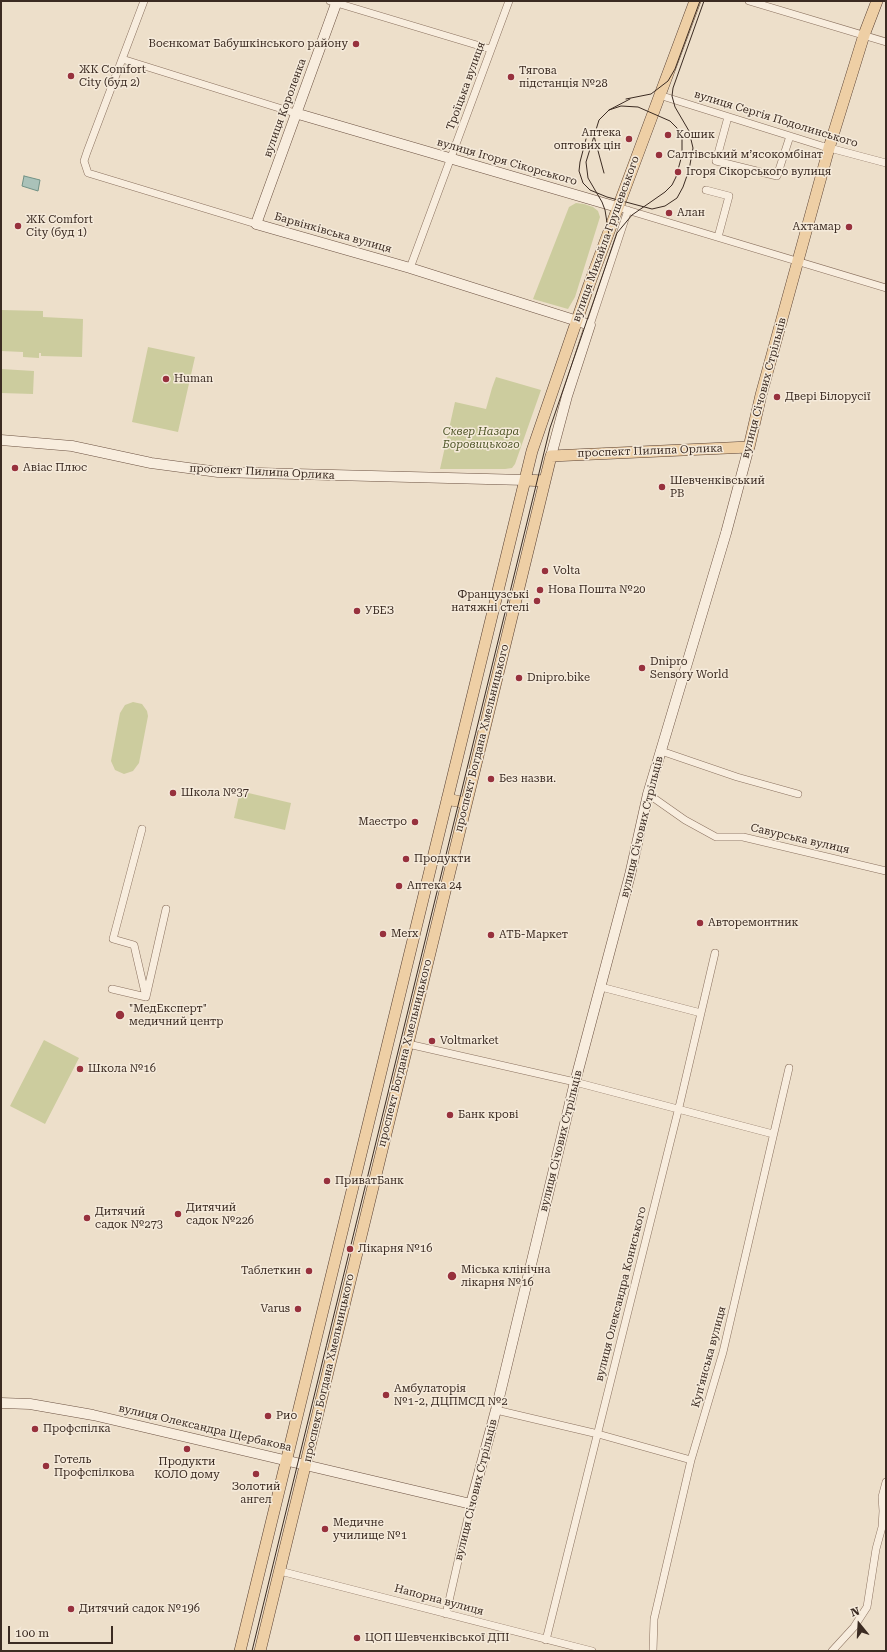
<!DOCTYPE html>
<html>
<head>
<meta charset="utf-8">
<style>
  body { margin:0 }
  #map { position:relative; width:887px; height:1652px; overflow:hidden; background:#eddfca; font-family:"Roboto Serif",serif }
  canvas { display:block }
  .frame { position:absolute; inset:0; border:2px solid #3b2b22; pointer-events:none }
  .north { position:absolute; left:839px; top:1604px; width:40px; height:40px; -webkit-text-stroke:3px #f5eada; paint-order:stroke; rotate:342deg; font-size:11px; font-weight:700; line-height:16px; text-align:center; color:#3b2b22 }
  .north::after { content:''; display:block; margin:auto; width:14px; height:18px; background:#3b2b22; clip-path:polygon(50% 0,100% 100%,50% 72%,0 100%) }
  .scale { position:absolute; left:8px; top:1626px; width:105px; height:18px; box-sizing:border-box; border:2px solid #3b2b22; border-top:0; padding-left:5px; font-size:12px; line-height:14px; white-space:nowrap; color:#3b2b22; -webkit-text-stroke:3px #f5eada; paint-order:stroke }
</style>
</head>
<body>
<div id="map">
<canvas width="887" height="1652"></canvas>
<div class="frame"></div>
<div class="north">N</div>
<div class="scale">100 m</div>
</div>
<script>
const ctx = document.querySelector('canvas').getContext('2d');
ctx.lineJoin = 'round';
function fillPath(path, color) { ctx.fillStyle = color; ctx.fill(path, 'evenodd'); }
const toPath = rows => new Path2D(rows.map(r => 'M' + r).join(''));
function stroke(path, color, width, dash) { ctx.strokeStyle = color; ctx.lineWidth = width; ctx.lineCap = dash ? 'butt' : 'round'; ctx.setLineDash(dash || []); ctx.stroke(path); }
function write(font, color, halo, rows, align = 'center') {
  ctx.font = font + ' "Roboto Serif",serif'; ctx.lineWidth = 3; ctx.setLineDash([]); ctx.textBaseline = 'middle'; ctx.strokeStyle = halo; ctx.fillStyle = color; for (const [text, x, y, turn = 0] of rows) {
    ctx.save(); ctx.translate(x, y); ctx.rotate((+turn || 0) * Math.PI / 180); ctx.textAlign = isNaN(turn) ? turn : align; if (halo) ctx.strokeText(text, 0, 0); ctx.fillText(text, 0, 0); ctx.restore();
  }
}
fillPath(toPath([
  [576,203,584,204,593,207,598,211,600,217,575,297,568,309,533,299,569,207],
  [1,310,43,311,43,317,83,319,82,357,41,356,41,353,39,353,39,358,23,357,23,352,1,351],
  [148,347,195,357,178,432,132,422],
  [1,369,34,371,33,394,1,393],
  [496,377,541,390,515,464,512,468,505,469,440,469,455,402,486,409,492,388],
  [133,702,142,704,147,711,148,716,139,763,133,771,124,774,115,770,111,761,120,713,125,705],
  [240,791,291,803,285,830,234,818],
  [44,1040,79,1058,45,1124,10,1106]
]), '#cccc9e');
const water = toPath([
  [24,176,40,180,38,191,22,186,24,176]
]);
fillPath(water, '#aac2b9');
stroke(water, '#719185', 1);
const street = toPath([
  [144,1,87,152,84,161,88,173,256,224],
  [330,1,490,49],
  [749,1,886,42],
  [122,59,295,113],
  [659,95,822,146,886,163],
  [728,117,716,161,777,176,790,136],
  [706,190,729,196,718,237],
  [617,207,886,288],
  [410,268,509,1],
  [590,325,628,210],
  [661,751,737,777,798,794],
  [648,794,685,820,716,837,743,837,886,871],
  [142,829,113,939,134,945,146,997,166,909],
  [601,987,701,1013],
  [112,989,146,997],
  [408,1044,575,1082,773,1134],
  [496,1410,598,1434,691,1460],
  [280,1571,592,1651],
  [446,1614,471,1504],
  [546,1640,680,1103,715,953],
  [653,1651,654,1619,691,1460,723,1352,789,1068],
  [832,1651,854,1627,867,1607,876,1549,882,1527,883,1511,882,1497,886,1482]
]);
const secondary = toPath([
  [337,1,256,224,410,268,590,325,567,396,551,456],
  [295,113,617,207],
  [1,440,72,446,151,463,218,472,525,480],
  [1,1403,30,1404,93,1415,471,1504,496,1410,575,1082,630,875,648,794,726,533,749,447]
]);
const primary = toPath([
  [525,480,545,481],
  [447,799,466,803],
  [240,1651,532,451,589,285,695,1],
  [260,1651,551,456,749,447,761,395,829,148,864,35,877,1]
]);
stroke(street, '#8a715f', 8);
stroke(secondary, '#6c5242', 11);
stroke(primary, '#584033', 12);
stroke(street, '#f8edde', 7);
stroke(secondary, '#f8edde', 10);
stroke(primary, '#eecfa5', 11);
stroke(toPath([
  [626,99,651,94,668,81,675,69,700,1],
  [594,136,604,173],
  [586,139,580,162,579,171,583,183,590,190,607,197,652,209,665,206,677,198,683,187,689,170,693,148,689,131,675,107,672,96,673,88,704,1],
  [607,246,609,235,605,210,602,202,588,178,586,162,599,120,609,110,630,99],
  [252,1651,550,428,617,233,632,215,665,192,672,185,676,177,682,155,682,137,677,128,670,121,638,107,621,106,609,110]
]), '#3b2b22', 1);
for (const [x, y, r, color] of [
  [356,44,4,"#97313d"],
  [71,76,4,"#97313d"],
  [511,77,4,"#97313d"],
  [668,135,4,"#97313d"],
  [629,139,4,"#97313d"],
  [659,155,4,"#97313d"],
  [678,172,4,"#97313d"],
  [669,213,4,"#97313d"],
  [18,226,4,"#97313d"],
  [849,227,4,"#97313d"],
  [166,379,4,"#97313d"],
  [777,397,4,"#97313d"],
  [15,468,4,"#97313d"],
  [662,487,4,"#97313d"],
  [545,571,4,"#97313d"],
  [540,590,4,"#97313d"],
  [537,601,4,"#97313d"],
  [357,611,4,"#97313d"],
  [642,668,4,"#97313d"],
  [519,678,4,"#97313d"],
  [491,779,4,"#97313d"],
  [173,793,4,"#97313d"],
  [415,822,4,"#97313d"],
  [406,859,4,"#97313d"],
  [399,886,4,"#97313d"],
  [700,923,4,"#97313d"],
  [383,934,4,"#97313d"],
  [491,935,4,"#97313d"],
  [120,1015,5,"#97313d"],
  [432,1041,4,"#97313d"],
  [80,1069,4,"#97313d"],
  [450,1115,4,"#97313d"],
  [327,1181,4,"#97313d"],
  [178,1214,4,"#97313d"],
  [87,1218,4,"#97313d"],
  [350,1249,4,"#97313d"],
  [309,1271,4,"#97313d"],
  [452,1276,5,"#97313d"],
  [298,1309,4,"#97313d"],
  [386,1395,4,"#97313d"],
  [268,1416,4,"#97313d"],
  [35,1429,4,"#97313d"],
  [187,1449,4,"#97313d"],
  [46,1466,4,"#97313d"],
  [256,1474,4,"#97313d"],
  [325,1529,4,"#97313d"],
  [71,1609,4,"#97313d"],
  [357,1638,4,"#97313d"]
]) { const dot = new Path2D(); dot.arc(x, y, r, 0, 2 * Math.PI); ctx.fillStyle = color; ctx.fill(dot); stroke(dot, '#f5eada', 1.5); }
write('11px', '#3b2b22', '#f5eada', [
  ["Воєнкомат Бабушкінського району",348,44,"right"],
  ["ЖК Comfort",79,70],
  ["City (буд 2)",79,83],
  ["Тягова",519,71],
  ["пiдстанцiя №28",519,84],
  ["Аптека",621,133,"right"],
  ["оптових цін",621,146,"right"],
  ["Кошик",676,135],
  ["Салтівський мʼясокомбінат",667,155],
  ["Ігоря Сікорського вулиця",686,172],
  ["Алан",677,213],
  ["ЖК Comfort",26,220],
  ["City (буд 1)",26,233],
  ["Ахтамар",841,227,"right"],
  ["Human",174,379],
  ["Двері Білорусії",785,397],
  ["Авіас Плюс",23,468],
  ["Шевченківський",670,481],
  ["РВ",670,494],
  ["Volta",553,571],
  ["Нова Пошта №20",548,590],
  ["Французські",529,595,"right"],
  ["натяжні стелі",529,608,"right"],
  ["УБЕЗ",365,611],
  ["Dnipro",650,662],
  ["Sensory World",650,675],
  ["Dnipro.bike",527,678],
  ["Без назви.",499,779],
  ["Школа №37",181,793],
  ["Маестро",407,822,"right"],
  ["Продукти",414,859],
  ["Аптека 24",407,886],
  ["Авторемонтник",708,923],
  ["Merx",391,934],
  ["АТБ-Маркет",499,935],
  ["\"МедЕксперт\"",129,1009],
  ["медичний центр",129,1022],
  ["Voltmarket",440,1041],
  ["Школа №16",88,1069],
  ["Банк крові",458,1115],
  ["ПриватБанк",335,1181],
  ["Дитячий",186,1208],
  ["садок №226",186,1221],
  ["Дитячий",95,1212],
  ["садок №273",95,1225],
  ["Лікарня №16",358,1249],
  ["Міська клінічна",461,1270],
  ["лікарня №16",461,1283],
  ["Таблеткин",301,1271,"right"],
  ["Varus",290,1309,"right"],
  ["Амбулаторія",394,1389],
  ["№1-2, ДЦПМСД №2",394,1402],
  ["Рио",276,1416],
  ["Профспілка",43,1429],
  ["Готель",54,1460],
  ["Профспілкова",54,1473],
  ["Продукти",187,1462,"center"],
  ["КОЛО дому",187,1475,"center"],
  ["Золотий",256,1487,"center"],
  ["ангел",256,1500,"center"],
  ["Медичне",333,1523],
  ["училище №1",333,1536],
  ["Дитячий садок №196",79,1609],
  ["ЦОП Шевченківської ДПІ",365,1638]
], 'left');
write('11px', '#3b2b22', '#f5eada', [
  ["Троїцька вулиця",466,86,-70],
  ["вулиця Короленка",285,108,-70],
  ["вулиця Сергія Подолинського",776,119,17],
  ["вулиця Ігоря Сікорського",507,162,16],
  ["Барвінківська вулиця",333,233,16],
  ["вулиця Михайла Грушевського",606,239,-70],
  ["вулиця Січових Стрільців",764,388,-75],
  ["проспект Пилипа Орлика",650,451,-2],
  ["проспект Пилипа Орлика",262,472,3],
  ["проспект Богдана Хмельницького",482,738,-76],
  ["вулиця Січових Стрільців",642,827,-76],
  ["Савурська вулиця",800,839,13],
  ["проспект Богдана Хмельницького",405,1053,-76],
  ["вулиця Січових Стрільців",561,1141,-76],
  ["вулиця Олександра Кониського",621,1294,-76],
  ["Купʼянська вулиця",709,1357,-75],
  ["проспект Богдана Хмельницького",329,1368,-77],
  ["вулиця Олександра Щербакова",205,1428,13],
  ["вулиця Січових Стрільців",476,1490,-76],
  ["Напорна вулиця",439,1600,15]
]);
write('italic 11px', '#505729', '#f5eada', [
  ["Сквер Назара",481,432],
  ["Боровицького",481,445]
]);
</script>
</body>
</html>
